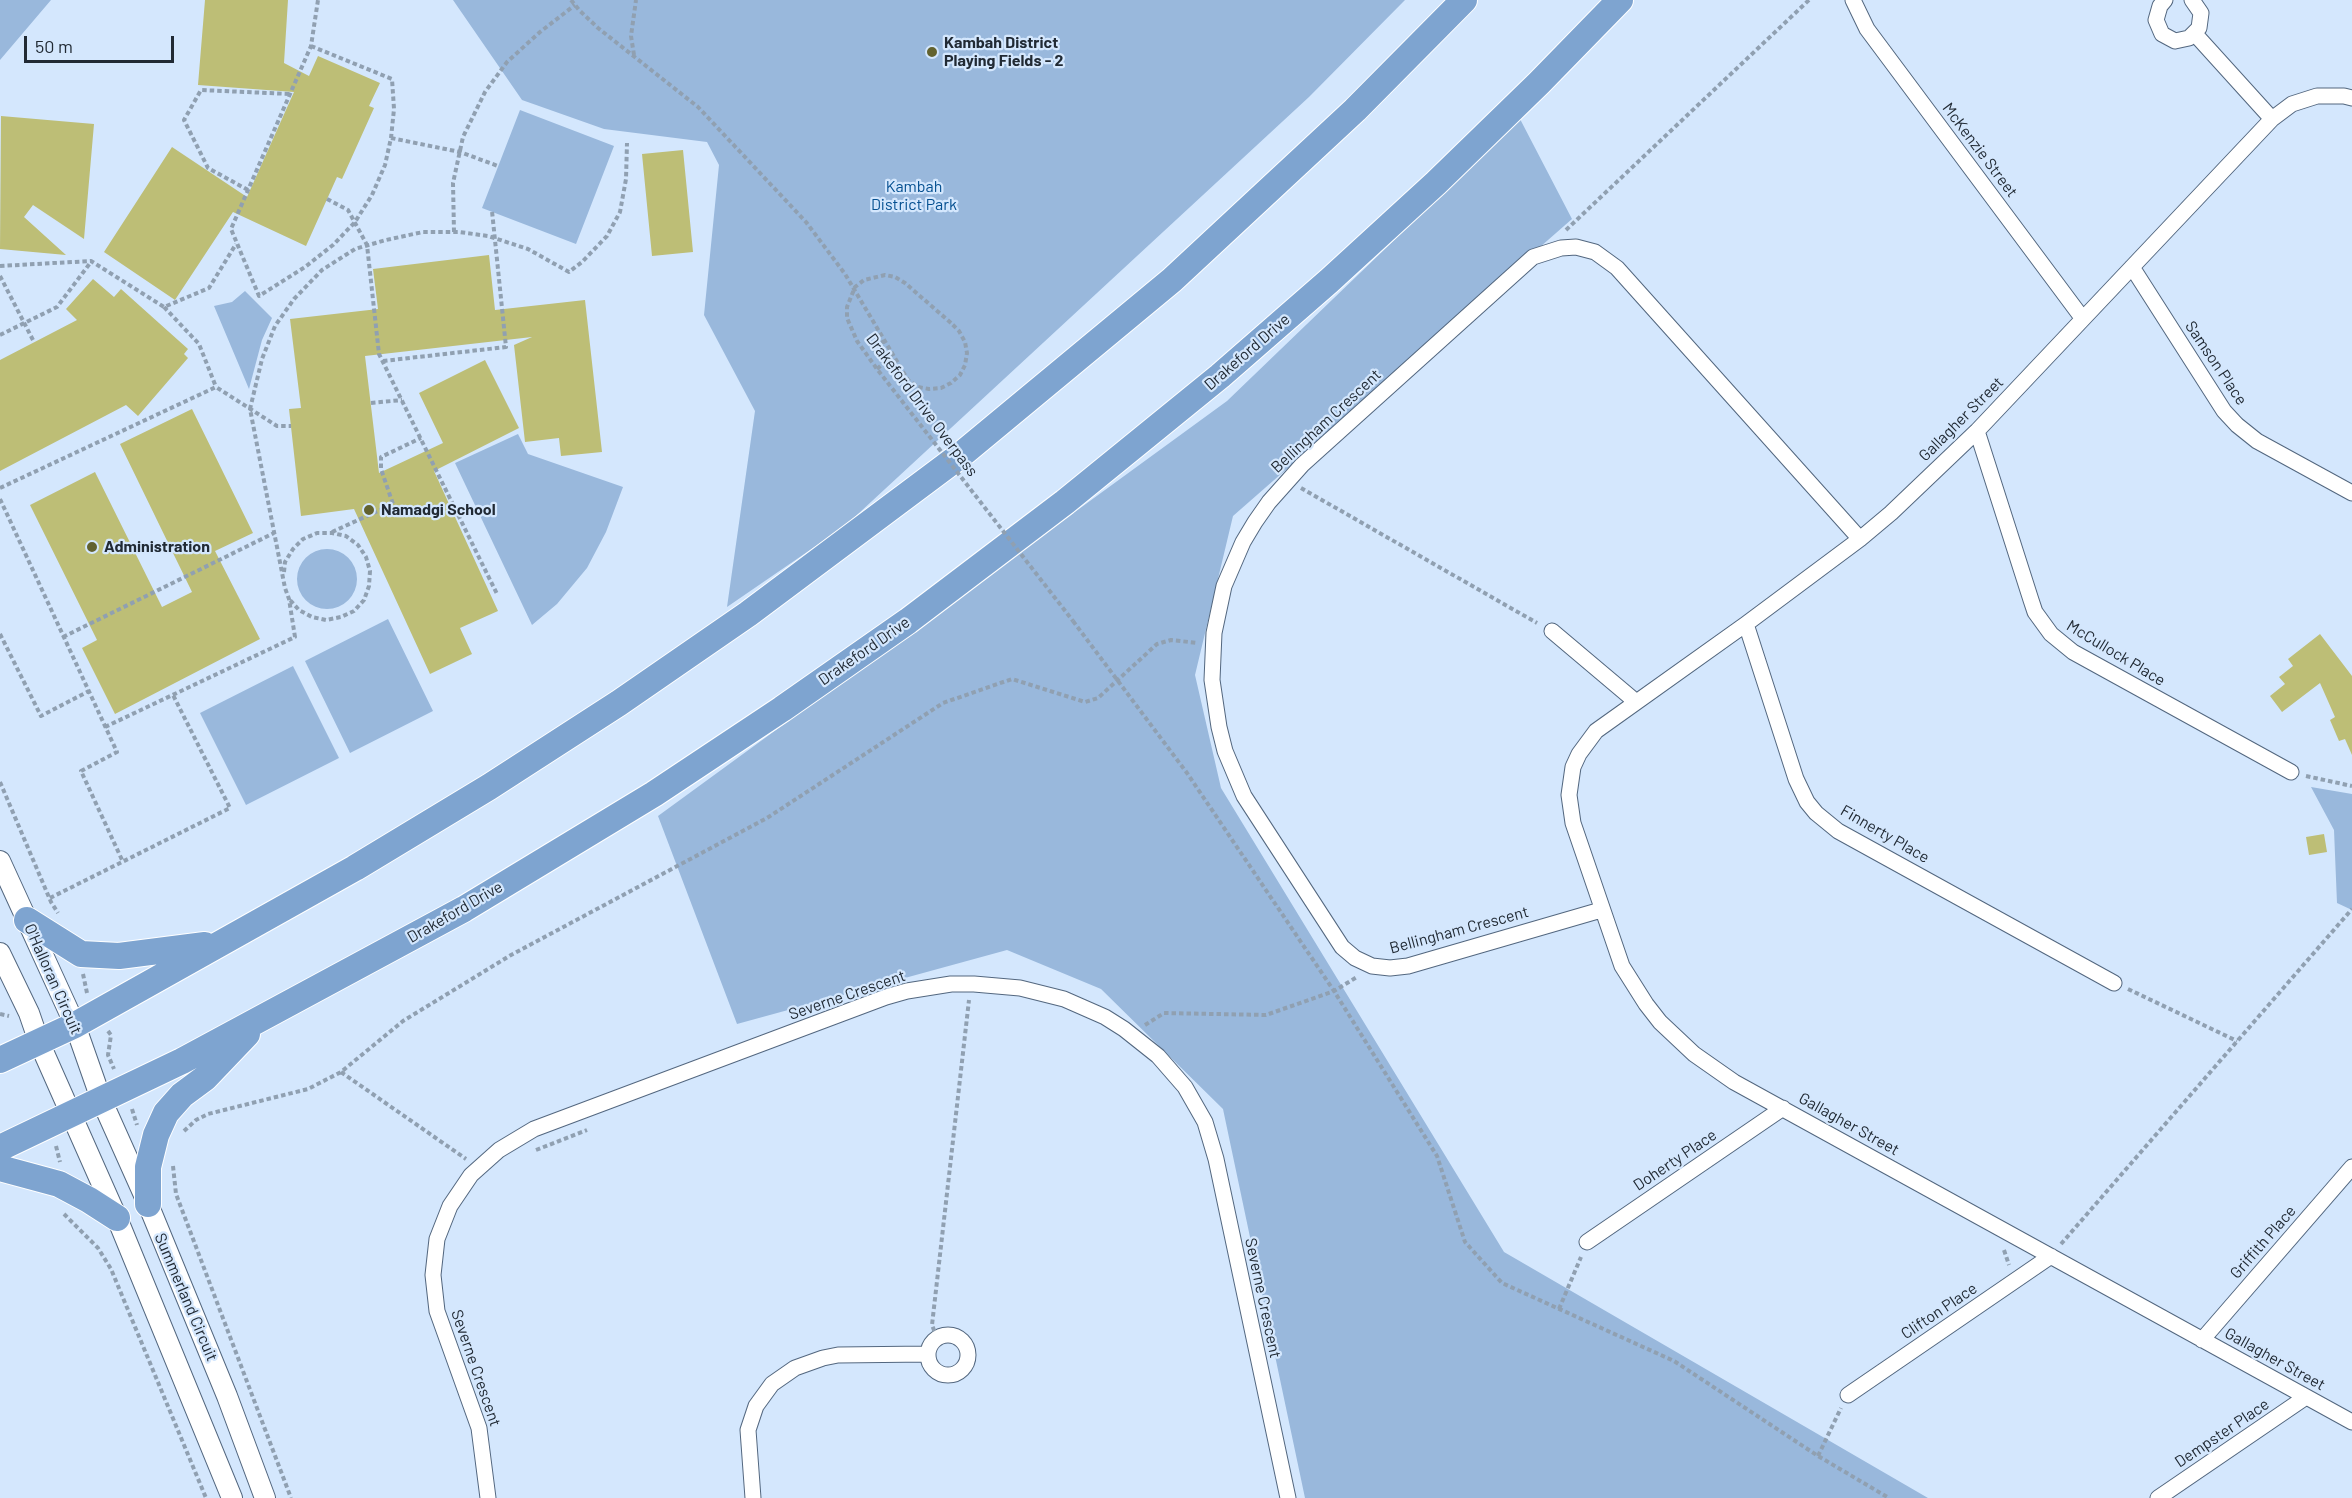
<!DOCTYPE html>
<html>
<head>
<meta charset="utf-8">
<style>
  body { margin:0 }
  #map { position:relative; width:2352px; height:1498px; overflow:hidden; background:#d4e7fd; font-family:Barlow,sans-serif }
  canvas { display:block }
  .scale { position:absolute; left:24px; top:36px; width:150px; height:27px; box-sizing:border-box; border:3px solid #212a34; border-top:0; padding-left:8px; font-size:18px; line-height:21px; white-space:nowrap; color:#212a34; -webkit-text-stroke:4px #d4e7fd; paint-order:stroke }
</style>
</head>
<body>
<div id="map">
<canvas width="2352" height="1498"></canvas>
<div class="scale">50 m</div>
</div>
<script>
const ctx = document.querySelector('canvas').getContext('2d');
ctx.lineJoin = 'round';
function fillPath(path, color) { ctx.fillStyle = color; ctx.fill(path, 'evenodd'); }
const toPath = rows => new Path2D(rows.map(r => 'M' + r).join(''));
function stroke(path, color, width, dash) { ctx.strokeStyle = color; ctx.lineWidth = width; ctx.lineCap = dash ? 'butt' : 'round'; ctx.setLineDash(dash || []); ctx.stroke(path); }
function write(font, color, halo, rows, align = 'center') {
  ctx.font = font + ' Barlow,sans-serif'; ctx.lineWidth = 4.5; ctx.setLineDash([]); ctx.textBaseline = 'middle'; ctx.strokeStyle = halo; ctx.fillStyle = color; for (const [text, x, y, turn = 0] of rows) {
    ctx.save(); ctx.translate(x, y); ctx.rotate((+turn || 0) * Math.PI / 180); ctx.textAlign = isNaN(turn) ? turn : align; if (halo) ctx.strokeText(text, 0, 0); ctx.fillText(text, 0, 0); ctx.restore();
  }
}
fillPath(toPath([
  [0,0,51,0,0,60],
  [453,0,1405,0,1309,97,845,526,727,607,755,411,704,315,719,165,707,142,604,129,522,100],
  [520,110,614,146,576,244,482,208],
  [1520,119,1572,219,1233,516,1195,675,1221,788,1504,1252,1928,1498,1305,1498,1223,1109,1101,989,1007,950,737,1024,658,816,1227,401],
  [245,291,272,318,262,340,249,389,214,306,232,302],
  [518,434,528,454,623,487,606,532,587,568,557,604,532,625,455,463],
  '297 579a30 30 0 1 1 60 0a30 30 0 1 1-60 0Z',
  [388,619,433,711,350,753,305,661],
  [293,666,339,758,246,805,200,713],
  [2311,787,2352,794,2352,910,2337,903,2334,830]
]), '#99b8dc');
fillPath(toPath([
  [205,0,288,0,284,63,309,76,318,56,380,83,369,106,374,108,342,179,337,177,306,246,233,212,175,300,104,252,172,147,247,197,294,92,198,85],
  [1,116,94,124,84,239,33,205,24,217,66,255,0,249],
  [683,150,693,252,652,256,642,154],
  [489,255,495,310,585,300,602,452,561,456,559,438,525,442,514,345,532,337,365,356,379,473,443,443,419,393,485,360,519,428,434,471,498,611,460,628,472,654,430,674,354,509,301,516,289,409,301,408,290,319,378,309,373,269],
  [93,279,114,297,121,289,188,349,184,354,188,358,138,416,126,405,0,471,0,360,77,320,66,309],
  [192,409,253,533,215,551,260,639,115,714,82,648,97,640,30,505,95,472,162,607,192,592,120,444],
  [2320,634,2352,676,2352,755,2345,739,2339,741,2330,720,2335,717,2320,683,2282,712,2270,696,2285,684,2279,677,2293,666,2288,659],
  [2324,834,2327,852,2309,855,2306,837]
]), '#bdbe76');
const minor = toPath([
  [1853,0,1867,29,2083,319],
  [2165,0,2160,6,2156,20,2162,34,2175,41,2189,38,2199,28,2201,13,2192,0],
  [2195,34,2272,119],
  [2352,98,2344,96,2317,96,2292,104,2272,119,1977,431,1891,513,1860,539,1746,624,1596,731,1579,754,1573,767,1569,795,1573,823,1622,966,1646,1004,1660,1022,1694,1054,1734,1082,2352,1422],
  [2132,267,2224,411,2237,425,2257,441,2352,493],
  [1977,431,2031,600,2035,612,2051,634,2073,652,2291,772],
  [1746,624,1796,779,1807,802,1816,813,1838,831,2114,983],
  [1552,631,1635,701],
  [1601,910,1408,966,1390,968,1372,966,1355,958,1342,947,1244,796,1225,751,1219,727,1212,680,1214,633,1224,586,1243,542,1255,522,1269,502,1302,465,1533,257,1561,248,1576,247,1595,252,1617,268,1860,539],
  [1587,1242,1783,1108],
  '928 1355a20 20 0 1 1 40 0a20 20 0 1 1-40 0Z',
  [2202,1340,2352,1167],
  [1848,1395,2051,1256],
  [488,1498,479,1428,437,1311,433,1275,437,1239,450,1206,471,1175,499,1150,534,1129,886,997,907,991,951,984,974,984,1020,988,1064,999,1105,1017,1124,1029,1158,1056,1185,1087,1205,1122,1216,1159,1288,1498],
  [753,1498,748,1430,756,1406,772,1384,795,1368,823,1358,838,1355,928,1354],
  [2158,1498,2306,1397]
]);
const tertiary = toPath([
  [0,861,75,1025,101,1099,148,1204,227,1396,265,1498],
  [0,953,29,1013,39,1042,117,1218,232,1498]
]);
const trunk = toPath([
  [27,920,81,954,119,956,205,945],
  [0,1060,75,1025,355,868,489,787,619,703,748,614,962,454,1172,280,1355,110,1464,0],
  [0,1148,182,1061,464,909,654,794,782,709,908,621,1065,502,1220,376,1329,281,1436,183,1539,83,1620,0],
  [0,1168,59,1184,89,1200,117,1218],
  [148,1204,148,1167,156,1135,166,1113,182,1095,205,1078,247,1034]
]);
stroke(minor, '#53677f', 17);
stroke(tertiary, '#53677f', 22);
stroke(trunk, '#fff', 28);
stroke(toPath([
  [571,0,579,10,598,28,698,107,806,222,845,274,908,380,918,387,929,389,941,388,951,383,960,375,965,365,967,353,965,342,959,331,951,323],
  [311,46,392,79,394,109,391,138,385,165,372,195,355,222,333,245,305,267,259,296,231,229,311,46,318,0],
  [634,55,631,36,636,0],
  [391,138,460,152,498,166],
  [248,190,208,168,184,120,201,90,290,94],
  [327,199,348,210,367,245,379,354,497,594],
  [1566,230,1809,0],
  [454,232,453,183,463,137,485,92,507,62,540,32,575,5],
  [0,266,91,261,164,307,209,288,236,244],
  [0,276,34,342],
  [164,307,199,344,216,387],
  [0,335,57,307,91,262],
  [383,361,506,347,492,211],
  [877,369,885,362,874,349,884,341],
  [371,403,402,400],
  [0,488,216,387,277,426,291,426],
  [1301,488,1537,623],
  [0,499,117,752,81,771,123,862],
  [332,532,393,504,381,469,381,457,421,438],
  [284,572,285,562,293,549,303,539,317,533,332,533,346,536,358,545,366,557,370,571,369,586,364,600,354,611,341,617,326,620,312,617,299,610,290,600],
  [1073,621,1187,773,1334,991,1437,1156,1465,1242,1502,1283,1674,1361,1818,1456,1889,1498],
  [0,634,41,716,89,691],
  [63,637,274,533],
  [105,727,295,637,289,599,285,588,250,409,262,359,275,326,294,299,322,270,355,249,386,240,423,232,459,232,488,236,528,249,569,272,582,262,607,236,620,212,626,179,627,143],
  [2306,776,2352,786],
  [0,782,51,902,58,913],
  [50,898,230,808,173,695],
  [83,974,87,993],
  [2128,989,2237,1041],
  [0,1014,9,1016],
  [1145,1025,1164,1013,1266,1015,1334,991,1357,977],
  [108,1031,111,1035,108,1055,114,1069],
  [341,1072,466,1159],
  [132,1109,137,1125],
  [184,1131,196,1120,208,1114,308,1089,341,1072,403,1021,511,955,767,818,943,703,1012,679,1085,702,1098,698,1157,644,1171,640,1198,643],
  [56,1146,60,1162],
  [536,1150,587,1130],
  [173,1166,176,1194,291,1498],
  [64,1214,98,1248,111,1269,206,1498],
  [2061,1244,2352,909],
  [2004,1250,2009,1265],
  [1559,1309,1581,1257],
  [937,1338,932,1325,969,1000],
  [1818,1456,1841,1408]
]), '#90a0b1', 4, [4.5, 3]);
stroke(minor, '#fff', 15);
stroke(tertiary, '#fff', 20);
stroke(trunk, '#7ea4d0', 26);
stroke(toPath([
  [951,323,905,283,895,277,885,275,864,280,855,287,847,307,847,318,857,341,877,369,1073,621]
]), '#90a0b1', 4, [4.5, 3]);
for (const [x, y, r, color] of [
  [932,52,6,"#62622f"],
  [369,510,6,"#62622f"],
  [92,547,6,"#62622f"]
]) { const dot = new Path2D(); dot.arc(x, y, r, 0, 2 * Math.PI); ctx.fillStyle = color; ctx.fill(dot); stroke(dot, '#d4e7fd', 2); }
write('bold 16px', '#212a34', '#d4e7fd', [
  ["Kambah District",944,43],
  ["Playing Fields - 2",944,61],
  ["Namadgi School",381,510],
  ["Administration",104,547]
], 'left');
write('16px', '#212a34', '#d4e7fd', [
  ["McKenzie Street",1980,150,53],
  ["Drakeford Drive",1247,352,-41],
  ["Samson Place",2216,363,56],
  ["Drakeford Drive Overpass",922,405,53],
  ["Gallagher Street",1961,419,-45],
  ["Bellingham Crescent",1326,421,-43],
  ["Drakeford Drive",864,651,-35],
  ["McCullock Place",2116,653,31],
  ["Finnerty Place",1885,834,30],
  ["Drakeford Drive",455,912,-30],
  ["Bellingham Crescent",1459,930,-15],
  ["O'Halloran Circuit",53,979,66],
  ["Severne Crescent",847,995,-19],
  ["Gallagher Street",1849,1124,29],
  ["Doherty Place",1675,1160,-34],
  ["Griffith Place",2263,1242,-49],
  ["Summerland Circuit",186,1297,67],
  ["Severne Crescent",1263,1298,78],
  ["Clifton Place",1939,1311,-34],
  ["Gallagher Street",2275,1359,29],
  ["Severne Crescent",476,1368,71],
  ["Dempster Place",2222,1433,-34]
]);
write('16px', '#044f90', '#d4e7fd', [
  ["Kambah",914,187],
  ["District Park",914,205]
]);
</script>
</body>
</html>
